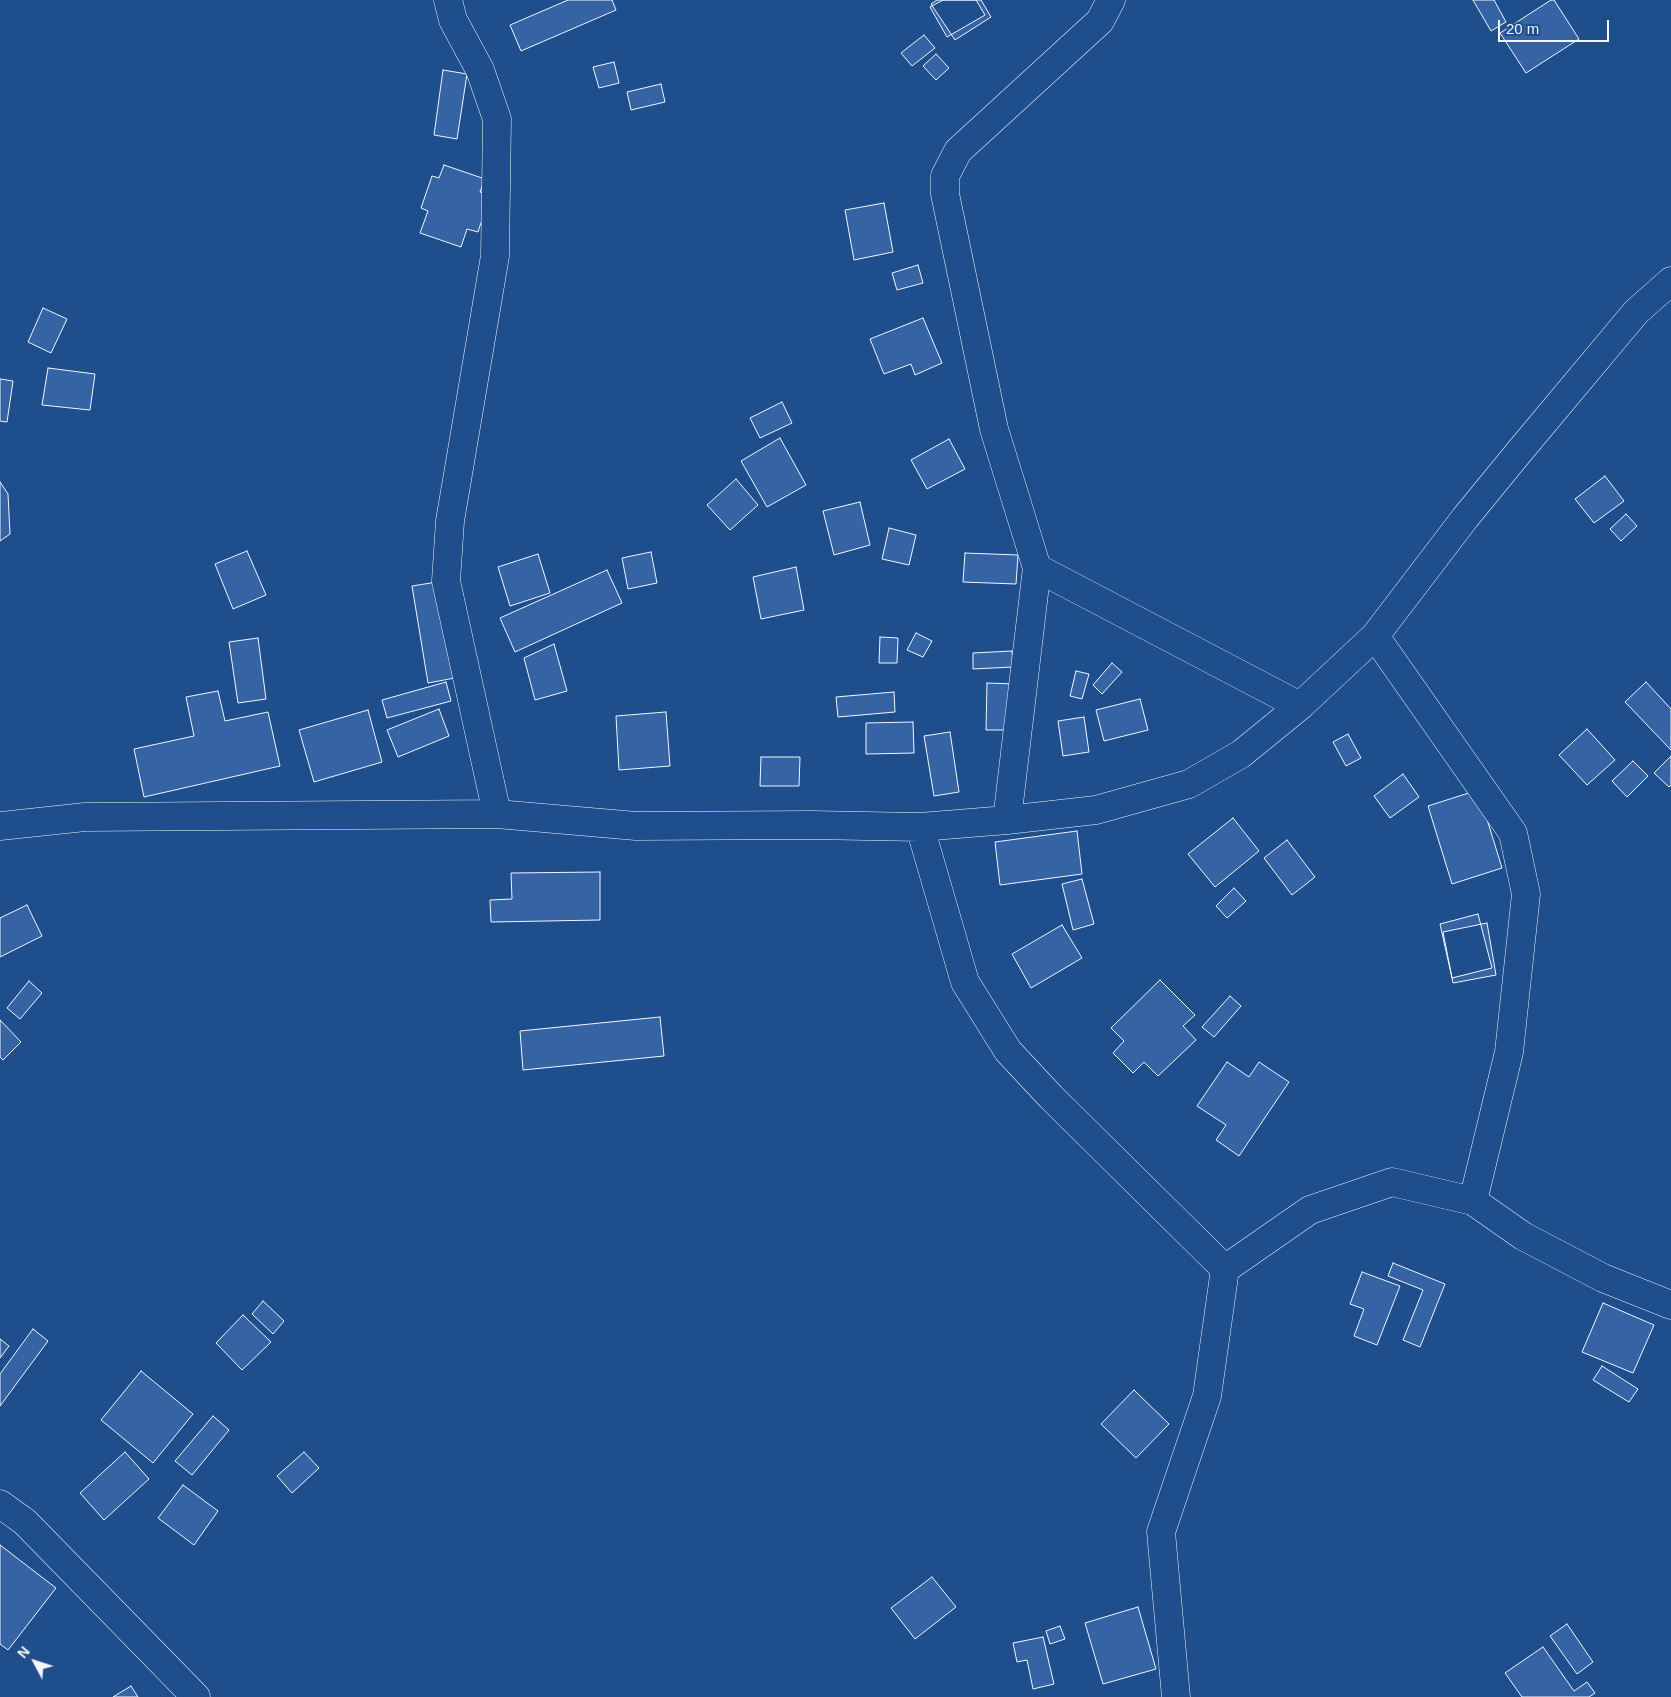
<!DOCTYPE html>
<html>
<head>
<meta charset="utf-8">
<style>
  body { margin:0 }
  #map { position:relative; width:1671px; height:1697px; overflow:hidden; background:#1f4e8c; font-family:Arial,sans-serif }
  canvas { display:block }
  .north { position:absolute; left:10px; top:1637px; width:50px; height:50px; -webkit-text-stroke:4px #1f4e8c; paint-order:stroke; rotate:310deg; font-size:14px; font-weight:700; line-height:20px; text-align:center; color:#f2f6ff }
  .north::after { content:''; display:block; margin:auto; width:18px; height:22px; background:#f2f6ff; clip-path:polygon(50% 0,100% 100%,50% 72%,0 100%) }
  .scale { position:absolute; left:1498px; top:20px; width:111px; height:22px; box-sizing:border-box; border:2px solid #f2f6ff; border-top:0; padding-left:6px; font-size:15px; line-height:18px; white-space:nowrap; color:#f2f6ff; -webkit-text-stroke:4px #1f4e8c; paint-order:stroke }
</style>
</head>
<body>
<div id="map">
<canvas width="1671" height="1697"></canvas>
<div class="north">N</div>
<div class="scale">20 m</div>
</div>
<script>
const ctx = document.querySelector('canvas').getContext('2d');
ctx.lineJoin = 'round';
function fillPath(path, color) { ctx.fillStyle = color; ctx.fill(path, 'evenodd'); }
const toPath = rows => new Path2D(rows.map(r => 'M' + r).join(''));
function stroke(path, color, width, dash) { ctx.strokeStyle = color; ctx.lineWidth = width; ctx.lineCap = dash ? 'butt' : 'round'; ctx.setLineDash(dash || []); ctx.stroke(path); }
const building = toPath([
  [568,0,612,0,616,10,521,51,510,25,568,0],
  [937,0,981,0,991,17,955,40,931,4,937,0],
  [943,0,976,0,985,15,947,37,930,7,943,0],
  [1473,0,1494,0,1506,22,1491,31,1473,0],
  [1551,0,1554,0,1579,39,1526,73,1500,33,1551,0],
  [924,35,935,48,912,66,901,53,924,35],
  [936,54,949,68,936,80,923,66,936,54],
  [614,62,619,83,599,88,593,67,614,62],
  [443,70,467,74,457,139,434,135,443,70],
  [661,84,665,102,631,110,627,92,661,84],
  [444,165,485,179,480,192,490,195,478,232,467,229,461,247,420,233,428,211,421,208,432,176,439,178,444,165],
  [884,203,893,252,854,260,845,210,884,203],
  [918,265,923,283,897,290,892,273,918,265],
  [43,308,67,319,51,353,28,342,43,308],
  [923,318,942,363,915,375,911,364,884,374,870,339,923,318],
  [48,368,95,374,90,410,42,405,48,368],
  [0,379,13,381,7,422,0,421,0,379],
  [782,402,792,423,760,438,750,418,782,402],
  [780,438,806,485,767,507,741,461,780,438],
  [949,439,965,469,927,489,911,460,949,439],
  [1605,476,1624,501,1594,523,1575,499,1605,476],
  [736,479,758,505,730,530,707,505,736,479],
  [0,482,8,494,10,534,0,541,0,482],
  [860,502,870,545,834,555,823,511,860,502],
  [1626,514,1637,526,1621,541,1610,529,1626,514],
  [889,528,916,535,909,565,882,559,889,528],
  [247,551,266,595,233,609,215,564,247,551],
  [651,552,657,583,628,589,622,558,651,552],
  [965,553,1018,555,1016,584,963,582,965,553],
  [538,554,550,593,510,606,498,567,538,554],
  [796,567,804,610,761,619,753,577,796,567],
  [607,570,622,603,515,652,500,618,607,570],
  [443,581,460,677,428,683,412,586,443,581],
  [916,633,932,641,923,657,907,650,916,633],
  [880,637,898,638,897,663,879,663,880,637],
  [258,638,266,699,238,703,229,642,258,638],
  [554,644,567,691,535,700,524,658,554,644],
  [1012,651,1013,667,973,669,973,653,1012,651],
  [1112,663,1122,672,1102,694,1093,685,1112,663],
  [1076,671,1089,674,1082,699,1070,696,1076,671],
  [446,682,451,701,387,718,382,700,446,682],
  [1646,682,1671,709,1671,750,1625,702,1646,682],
  [987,683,1016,684,1016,730,986,730,987,683],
  [218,691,225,721,268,712,280,766,144,797,134,749,194,736,186,697,218,691],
  [894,692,895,712,838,717,836,697,894,692],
  [1140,699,1148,730,1104,741,1096,710,1140,699],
  [439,709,449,736,398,757,387,730,439,709],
  [368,710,382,762,314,782,299,730,368,710],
  [666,712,670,766,619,770,616,716,666,712],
  [1084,717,1089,752,1063,756,1058,721,1084,717],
  [913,722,914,753,866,754,866,723,913,722],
  [1587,729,1615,760,1587,785,1559,755,1587,729],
  [950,732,959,792,934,796,924,736,950,732],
  [1348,734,1361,758,1346,766,1333,742,1348,734],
  [1671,756,1671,785,1669,787,1654,773,1671,756],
  [761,757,800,757,799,786,760,786,761,757],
  [1633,761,1648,776,1627,797,1612,781,1633,761],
  [1403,774,1419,797,1390,818,1374,796,1403,774],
  [1478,790,1502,868,1452,884,1428,806,1478,790],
  [1233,818,1259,851,1215,887,1188,854,1233,818],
  [1077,831,1082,874,1000,885,995,842,1077,831],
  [1287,840,1315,877,1292,895,1264,858,1287,840],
  [600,872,600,920,491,922,490,900,512,899,511,873,600,872],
  [1082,879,1094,924,1073,930,1062,884,1082,879],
  [1234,888,1246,901,1227,918,1216,906,1234,888],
  [27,905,42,936,0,957,0,918,27,905],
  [1478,914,1492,968,1452,978,1440,924,1478,914],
  [1487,923,1496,975,1453,983,1443,932,1487,923],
  [1062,925,1082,958,1031,988,1012,954,1062,925],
  [1160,980,1195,1015,1183,1026,1196,1040,1158,1076,1144,1062,1133,1073,1113,1053,1124,1041,1111,1028,1160,980],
  [29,981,42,993,20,1019,7,1008,29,981],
  [1230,996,1241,1006,1214,1037,1202,1027,1230,996],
  [660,1017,664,1056,523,1070,520,1031,660,1017],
  [0,1020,21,1042,3,1060,0,1057,0,1020],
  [1227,1062,1249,1077,1259,1062,1289,1082,1239,1156,1216,1140,1226,1125,1197,1106,1227,1062],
  [1393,1263,1445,1284,1420,1347,1403,1340,1423,1290,1388,1276,1393,1263],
  [1362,1272,1400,1286,1377,1345,1354,1336,1364,1309,1350,1304,1362,1272],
  [263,1301,284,1321,273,1334,252,1314,263,1301],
  [1603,1303,1654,1325,1633,1373,1582,1352,1603,1303],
  [243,1315,271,1342,242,1370,216,1343,243,1315],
  [33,1329,48,1341,0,1406,0,1374,33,1329],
  [0,1339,9,1346,0,1358,0,1339],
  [1602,1366,1638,1389,1629,1402,1593,1380,1602,1366],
  [141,1371,193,1414,153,1463,101,1420,141,1371],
  [1134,1390,1169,1424,1136,1458,1101,1424,1134,1390],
  [213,1416,229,1430,192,1475,175,1461,213,1416],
  [125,1452,149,1479,104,1520,80,1493,125,1452],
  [304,1452,319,1468,292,1493,277,1476,304,1452],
  [183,1485,218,1511,194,1545,158,1518,183,1485],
  [0,1545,56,1588,8,1650,0,1644,0,1545],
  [932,1577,956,1607,915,1639,891,1608,932,1577],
  [1138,1607,1156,1669,1103,1684,1085,1623,1138,1607],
  [1567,1624,1593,1662,1577,1674,1550,1636,1567,1624],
  [1060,1626,1065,1639,1050,1644,1046,1631,1060,1626],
  [1043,1637,1054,1684,1033,1689,1027,1660,1017,1662,1013,1643,1043,1637],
  [1543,1647,1574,1691,1587,1682,1595,1693,1589,1697,1522,1697,1505,1673,1543,1647],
  [131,1686,138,1697,113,1697,131,1686]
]);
fillPath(building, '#3563a3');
stroke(building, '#f2f6ff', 1);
const minor = toPath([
  [448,0,453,20,480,70,497,119,495,256,450,521,446,581,497,814],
  [1037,568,1300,706],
  [1375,636,1513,833,1526,894,1509,1052,1473,1201],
  [1007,820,1037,568,994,429,945,194,945,176,958,151,1100,21,1111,0],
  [0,826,85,817,497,814,636,826,811,825,920,827,1007,820,1096,810,1189,784,1241,754,1300,706,1375,636,1465,518,1519,452,1636,312,1671,281],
  [920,827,965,982,1008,1051,1051,1097,1225,1269,1207,1396,1161,1532,1176,1697],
  [1225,1269,1310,1210,1392,1182,1473,1201,1523,1236,1603,1278,1671,1305],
  [0,1504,25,1522,196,1697]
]);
stroke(minor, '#f2f6ff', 29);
stroke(minor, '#1f4e8c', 28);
</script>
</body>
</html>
